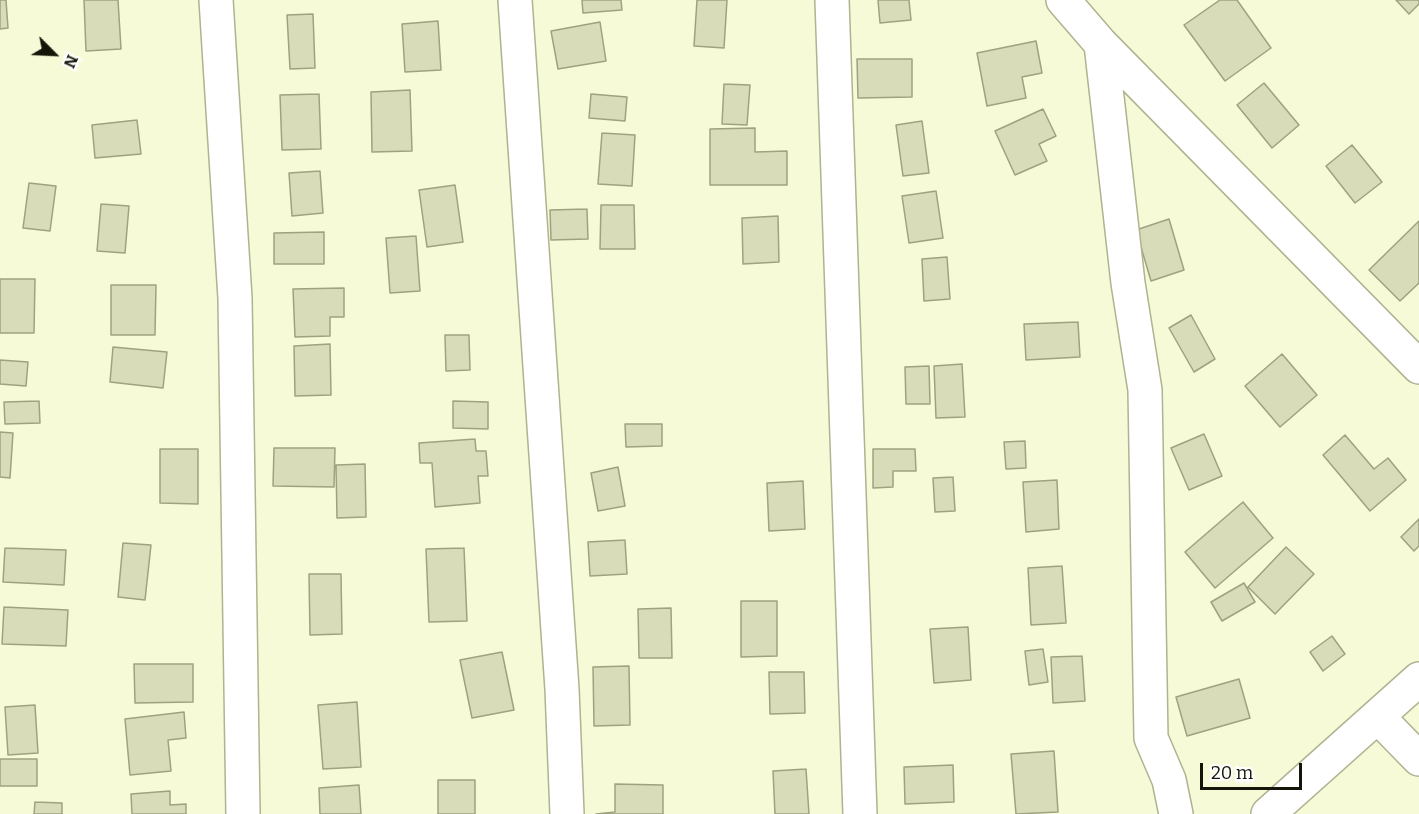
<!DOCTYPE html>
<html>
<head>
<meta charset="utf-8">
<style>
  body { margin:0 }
  #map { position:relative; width:1419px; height:814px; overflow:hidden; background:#f6fad6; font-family:Bitter,serif }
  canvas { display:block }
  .north { position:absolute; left:24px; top:24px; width:60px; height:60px; -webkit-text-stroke:4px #fff; paint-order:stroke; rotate:114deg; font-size:16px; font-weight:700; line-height:24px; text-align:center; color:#151609 }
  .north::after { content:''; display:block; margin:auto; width:21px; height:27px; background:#151609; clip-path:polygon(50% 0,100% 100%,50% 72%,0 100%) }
  .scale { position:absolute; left:1200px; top:763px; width:102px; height:27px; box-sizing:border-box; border:3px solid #151609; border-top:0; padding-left:8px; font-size:18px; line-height:21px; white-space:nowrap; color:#151609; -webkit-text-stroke:4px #fff; paint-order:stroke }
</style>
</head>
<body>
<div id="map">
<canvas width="1419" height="814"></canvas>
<div class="north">N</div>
<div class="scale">20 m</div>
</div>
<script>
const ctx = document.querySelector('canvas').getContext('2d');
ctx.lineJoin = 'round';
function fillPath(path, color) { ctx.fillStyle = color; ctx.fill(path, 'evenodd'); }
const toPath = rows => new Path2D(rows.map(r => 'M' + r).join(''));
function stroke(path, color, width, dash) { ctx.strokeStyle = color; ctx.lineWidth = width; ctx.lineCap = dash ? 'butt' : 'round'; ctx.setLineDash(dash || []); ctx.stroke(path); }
const building = toPath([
  [0,0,6,0,8,28,0,29,0,0],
  [84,0,118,0,121,49,86,51,84,0],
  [582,0,621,0,622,10,583,13,582,0],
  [697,0,727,0,724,48,694,46,697,0],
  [878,0,909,0,911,20,880,23,878,0],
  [1220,0,1237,0,1271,48,1225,81,1184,25,1220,0],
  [1396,0,1419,0,1419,4,1409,14,1396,0],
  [313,14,315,68,290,69,287,15,313,14],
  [438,21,441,70,405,72,402,24,438,21],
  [600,22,606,61,558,69,551,31,600,22],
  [1036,41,1042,73,1022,77,1026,98,987,106,977,53,1036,41],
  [857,59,912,59,912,97,858,98,857,59],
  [1264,83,1299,125,1272,148,1237,105,1264,83],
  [724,84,750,85,747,125,722,124,724,84],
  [410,90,412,151,372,152,371,92,410,90],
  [319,94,321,149,282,150,280,95,319,94],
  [591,94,627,97,625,121,589,118,591,94],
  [1043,109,1056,136,1039,144,1047,161,1015,175,995,131,1043,109],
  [137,120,141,154,95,158,92,125,137,120],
  [922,121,929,173,903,176,896,125,922,121],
  [755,128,755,152,787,151,787,185,710,185,710,129,755,128],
  [602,133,635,135,632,186,598,184,602,133],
  [1352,145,1382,182,1355,203,1326,166,1352,145],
  [320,171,323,213,292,216,289,173,320,171],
  [29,183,56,186,50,231,23,228,29,183],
  [455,185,463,242,427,247,419,190,455,185],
  [936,191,943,238,909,243,902,196,936,191],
  [101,204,129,206,125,253,97,251,101,204],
  [601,205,634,205,635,249,600,249,601,205],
  [587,209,588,239,551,240,550,210,587,209],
  [778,216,779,262,743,264,742,218,778,216],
  [1169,219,1184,270,1151,281,1136,230,1169,219],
  [1419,221,1419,283,1400,301,1369,270,1419,221],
  [324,232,324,264,274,264,274,233,324,232],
  [416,236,420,291,390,293,386,238,416,236],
  [947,257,950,299,924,301,922,259,947,257],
  [0,279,35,279,34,333,0,333,0,279],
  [111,285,156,285,155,335,111,335,111,285],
  [344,288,344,317,330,317,330,336,295,337,293,289,344,288],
  [1191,315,1215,359,1194,372,1169,328,1191,315],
  [1078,322,1080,357,1026,360,1024,324,1078,322],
  [445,335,469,335,470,370,446,371,445,335],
  [330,344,331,395,295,396,294,346,330,344],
  [113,347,167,352,163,388,110,382,113,347],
  [1282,354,1317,395,1280,427,1245,386,1282,354],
  [0,360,28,362,26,386,0,384,0,360],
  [962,364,965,417,936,418,934,366,962,364],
  [929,366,930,404,906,404,905,367,929,366],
  [39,401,40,423,5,424,4,402,39,401],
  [453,401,488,402,488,429,453,428,453,401],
  [625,424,662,424,662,446,626,447,625,424],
  [0,432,13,433,10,478,0,477,0,432],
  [1204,434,1222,476,1189,490,1171,448,1204,434],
  [1345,435,1374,469,1388,458,1406,480,1370,511,1323,455,1345,435],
  [475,439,476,451,486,451,488,476,478,476,480,503,435,507,432,463,420,463,419,443,475,439],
  [1025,441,1026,468,1006,469,1004,442,1025,441],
  [274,448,335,448,334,487,273,486,274,448],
  [160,449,198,449,198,504,160,503,160,449],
  [873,449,915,449,916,471,893,471,893,487,873,488,873,449],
  [365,464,366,517,337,518,336,465,365,464],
  [618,467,625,506,598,511,591,473,618,467],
  [953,477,955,511,935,512,933,478,953,477],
  [1057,480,1059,529,1026,532,1023,482,1057,480],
  [803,481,805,529,769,531,767,483,803,481],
  [1243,502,1273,538,1215,588,1185,552,1243,502],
  [1419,519,1419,546,1414,551,1401,537,1419,519],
  [625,540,627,574,590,576,588,542,625,540],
  [123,543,151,545,145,600,118,597,123,543],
  [1286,547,1314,574,1275,614,1248,587,1286,547],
  [5,548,66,550,64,585,3,582,5,548],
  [464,548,467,621,429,622,426,549,464,548],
  [1062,566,1066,623,1031,625,1028,568,1062,566],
  [309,574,341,574,342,634,310,635,309,574],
  [1244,583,1255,602,1222,621,1211,602,1244,583],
  [741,601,777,601,777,656,741,657,741,601],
  [4,607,68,610,66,646,2,644,4,607],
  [671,608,672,658,639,658,638,609,671,608],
  [968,627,971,680,934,683,930,629,968,627],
  [1332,636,1345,654,1323,671,1310,652,1332,636],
  [1043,649,1048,682,1029,685,1025,651,1043,649],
  [502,652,514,710,472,718,460,660,502,652],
  [1082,656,1085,701,1053,703,1051,657,1082,656],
  [134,664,193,664,193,702,135,703,134,664],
  [629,666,630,725,594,726,593,667,629,666],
  [769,672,804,672,805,713,770,714,769,672],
  [1239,679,1250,718,1187,736,1176,697,1239,679],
  [357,702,361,767,323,769,318,705,357,702],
  [35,705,38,753,8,755,5,707,35,705],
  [184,712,186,738,168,740,171,771,130,775,125,719,184,712],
  [1054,751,1058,812,1016,814,1011,754,1054,751],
  [0,759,37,759,37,786,0,786,0,759],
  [953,765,954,802,905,804,904,767,953,765],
  [806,769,809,814,775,814,773,771,806,769],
  [438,780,475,780,475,814,438,814,438,780],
  [615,784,663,785,663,814,596,814,615,812,615,784],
  [359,785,361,814,320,814,319,788,359,785],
  [170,791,170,805,186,804,186,814,132,814,131,794,170,791],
  [35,802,62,803,62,814,34,814,35,802]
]);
fillPath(building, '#d8dcb9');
stroke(building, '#9ea280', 1.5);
const street = toPath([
  [216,0,235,298,243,814],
  [515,0,562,689,567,814],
  [832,0,860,814],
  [1063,0,1101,44,1419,367],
  [1101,44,1128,283,1145,390,1151,738,1169,780,1176,814],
  [1378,717,1419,759],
  [1268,814,1419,679]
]);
stroke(street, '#afb391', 36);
stroke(street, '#fff', 33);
</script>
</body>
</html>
